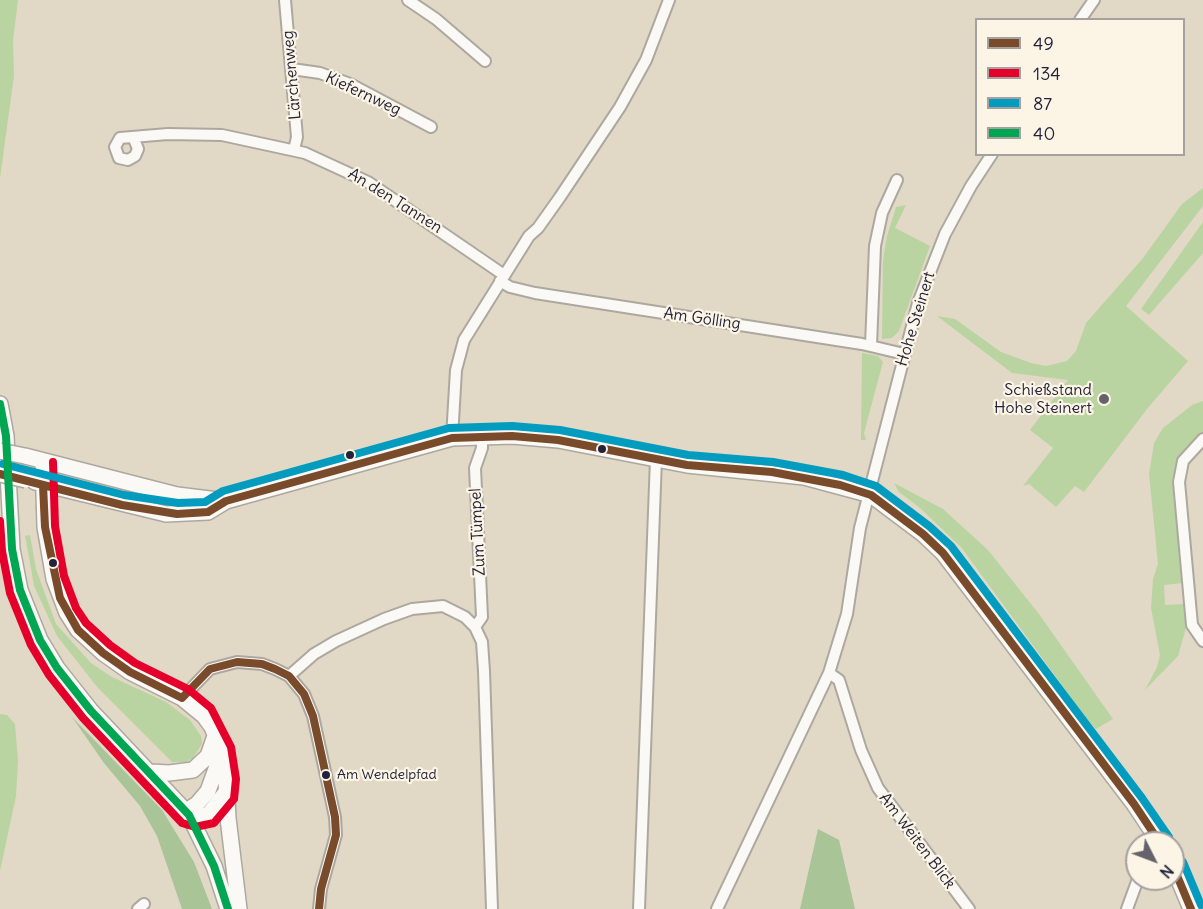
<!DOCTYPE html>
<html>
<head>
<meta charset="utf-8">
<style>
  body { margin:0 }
  #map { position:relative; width:1203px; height:909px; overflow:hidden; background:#e1d8c6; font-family:Delius,sans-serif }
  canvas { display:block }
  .legend { position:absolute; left:975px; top:18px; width:210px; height:138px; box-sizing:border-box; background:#fcf5e5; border:2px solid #a5a1a1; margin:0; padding:8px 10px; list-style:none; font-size:18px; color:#22223b }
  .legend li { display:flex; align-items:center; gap:12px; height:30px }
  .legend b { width:30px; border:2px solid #a5a1a1 }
  .north { position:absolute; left:1125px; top:831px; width:60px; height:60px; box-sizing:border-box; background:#fcf5e5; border:2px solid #a5a1a1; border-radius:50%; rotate:132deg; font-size:16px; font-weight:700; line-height:24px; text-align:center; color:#22223b }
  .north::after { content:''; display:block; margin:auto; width:21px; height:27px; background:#65626c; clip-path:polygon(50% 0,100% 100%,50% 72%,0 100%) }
</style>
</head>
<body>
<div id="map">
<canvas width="1203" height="909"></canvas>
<ul class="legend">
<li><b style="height:8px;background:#7a4b2a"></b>49</li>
<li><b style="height:8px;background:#e4002b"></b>134</li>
<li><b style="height:8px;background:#039cbf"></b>87</li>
<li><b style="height:8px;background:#00a651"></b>40</li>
</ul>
<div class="north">N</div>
</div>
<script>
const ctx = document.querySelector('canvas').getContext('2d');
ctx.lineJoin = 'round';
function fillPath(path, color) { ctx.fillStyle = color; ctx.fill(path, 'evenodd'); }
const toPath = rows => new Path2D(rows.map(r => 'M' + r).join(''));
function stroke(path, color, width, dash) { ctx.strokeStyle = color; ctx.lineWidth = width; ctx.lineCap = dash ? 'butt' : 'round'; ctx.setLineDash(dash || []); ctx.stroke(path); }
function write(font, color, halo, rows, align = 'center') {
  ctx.font = font + ' Delius,sans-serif'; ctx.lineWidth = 4.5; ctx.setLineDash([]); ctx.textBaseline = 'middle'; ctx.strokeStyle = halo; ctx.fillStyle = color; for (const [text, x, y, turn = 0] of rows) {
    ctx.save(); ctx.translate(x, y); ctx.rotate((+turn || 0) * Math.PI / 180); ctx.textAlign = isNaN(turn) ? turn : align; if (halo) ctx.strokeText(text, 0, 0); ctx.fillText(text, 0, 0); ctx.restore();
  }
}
fillPath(toPath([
  [0,0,18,0,13,41,14,76,0,178],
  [1203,188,1203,206,1126,306,1188,361,1147,409,1084,492,1075,486,1056,507,1029,484,1023,486,1053,448,1030,430,1068,380,1012,373,937,316,955,319,1001,352,1031,363,1046,366,1067,361,1076,351,1086,323,1143,258,1182,204],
  [906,205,895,228,930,246,899,331,892,338,882,339,883,260,887,236,896,207],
  [1203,222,1203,253,1149,315,1141,309],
  [862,353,878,356,883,362,864,433,866,440,861,440],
  [1203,401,1203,434,1198,436,1184,450,1179,461,1175,483,1183,583,1164,585,1165,605,1185,604,1186,628,1178,656,1145,690,1157,667,1160,655,1151,608,1153,579,1158,564,1149,474,1154,443,1163,428,1192,405],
  [894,483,943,509,988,550,1039,614,1113,719,1096,729,1086,718,961,547,920,508,899,492],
  [30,535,36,569,56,624,91,663,112,677,166,702,190,720,201,736,202,744,193,758,186,762,172,762,98,688,57,636,34,586,26,540,25,536],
  [0,714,7,715,15,724,18,761,16,796,0,871]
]), '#bad4a1');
fillPath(toPath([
  [72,717,162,810,194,862,212,909,182,909,157,836,140,806,104,763],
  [818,829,839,840,855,909,800,909]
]), '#a9c497');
const street = toPath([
  [285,0,297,137,294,150],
  [408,0,436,19,485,61],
  [1080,20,1094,0],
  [292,69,320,73,350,84,431,127],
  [134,139,138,149,135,156,128,160,119,158,115,147,120,138,168,134,222,135,305,153,368,182,504,275],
  [500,281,510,287,535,293,862,344,904,354],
  [871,345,875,246,882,213,897,180],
  [452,438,456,370,464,340,529,236,538,228,560,197,620,107,646,60,669,0],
  [1203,439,1183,461,1179,482,1192,625,1203,641],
  [475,627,482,617,475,468,482,448,482,437],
  [829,673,839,680,861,750,878,788,969,909],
  [289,676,314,654,336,641,384,619,412,609,443,606,465,617,475,627,482,642,484,671,492,909],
  [182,698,210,669,237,662,262,664,275,669,289,676,304,694,313,716,335,817,336,835,321,889,319,909],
  [138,909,144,904],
  [639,909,656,459],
  [717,909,829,673,847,614,860,528,918,303,945,234,971,186,992,154],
  [1127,909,1138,879]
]);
const secondary = toPath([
  [0,404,6,436,12,549,20,590,40,640,57,668,91,711,189,815,214,866,228,909],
  [25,456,177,495,226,501,452,438,512,436,558,440,687,465,804,477,871,495,923,534,943,553,1134,804,1160,843],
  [43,462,45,527,54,579,67,613,78,630,103,653,130,672,182,698,204,716,212,727,222,752,226,780,228,818,239,909],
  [35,482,166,514,208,512,226,501],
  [151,772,169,773,193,770,208,756,215,736],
  [186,811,197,804,208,791,221,755],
  [189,815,195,817,208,815,226,792],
  [1173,866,1191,909]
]);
stroke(street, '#ada89f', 14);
stroke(secondary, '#ada89f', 18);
stroke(street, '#faf9f6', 10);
stroke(secondary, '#faf9f6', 15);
const secondaryBridge = toPath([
  [0,451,25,456],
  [0,474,26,480]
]);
stroke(secondaryBridge, '#ada89f', 18, []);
stroke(secondaryBridge, '#faf9f6', 15);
stroke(toPath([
  [0,474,122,505,177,514,208,512,226,501,452,438,512,436,558,440,687,465,772,472,840,485,871,495,923,534,943,553,1134,804,1160,843],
  [43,485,45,527,60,598,78,630,103,653,130,672,182,698,210,669,237,662,262,664,275,669,289,676,304,694,313,716,335,817,336,835,321,889,319,909],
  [1173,866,1191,909]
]), '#7a4b2a', 8);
stroke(toPath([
  [0,521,2,551,10,593,31,645,49,675,83,718,182,823,195,827,214,823,234,799,236,779,231,747,211,708,188,689,135,663,110,645,86,623,76,608,64,576,55,526,53,462]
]), '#e4002b', 8);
stroke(toPath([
  [3,464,124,495,178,503,205,502,223,491,449,428,512,426,560,430,688,455,773,462,843,475,876,486,929,526,951,546,1142,798,1169,837],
  [1183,862,1201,905]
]), '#039cbf', 8);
stroke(toPath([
  [0,404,6,436,12,549,20,590,40,640,57,668,91,711,189,815,214,866,228,909]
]), '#00a651', 8);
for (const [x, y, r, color] of [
  [1104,399,6,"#65626c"],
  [602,449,5,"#22223b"],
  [350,455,5,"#22223b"],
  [53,563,5,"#22223b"],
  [326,775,5,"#22223b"]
]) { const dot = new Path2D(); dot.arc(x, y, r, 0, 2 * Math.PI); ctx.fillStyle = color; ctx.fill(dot); stroke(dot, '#fcf5e5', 2); }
write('14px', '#22223b', '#fcf5e5', [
  ["Am Wendelpfad",337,775]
], 'left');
write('16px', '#22223b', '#fcf5e5', [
  ["Lärchenweg",292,75,-95],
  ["Kiefernweg",363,94,25],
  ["An den Tannen",395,201,32],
  ["Am Gölling",702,319,8],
  ["Hohe Steinert",916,319,-73],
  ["Zum Tümpel",478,532,-93],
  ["Am Weiten Blick",917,841,53]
]);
write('16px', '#22223b', '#fcf5e5', [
  ["Schießstand",1092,390],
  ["Hohe Steinert",1092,408]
], 'right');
</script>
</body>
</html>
